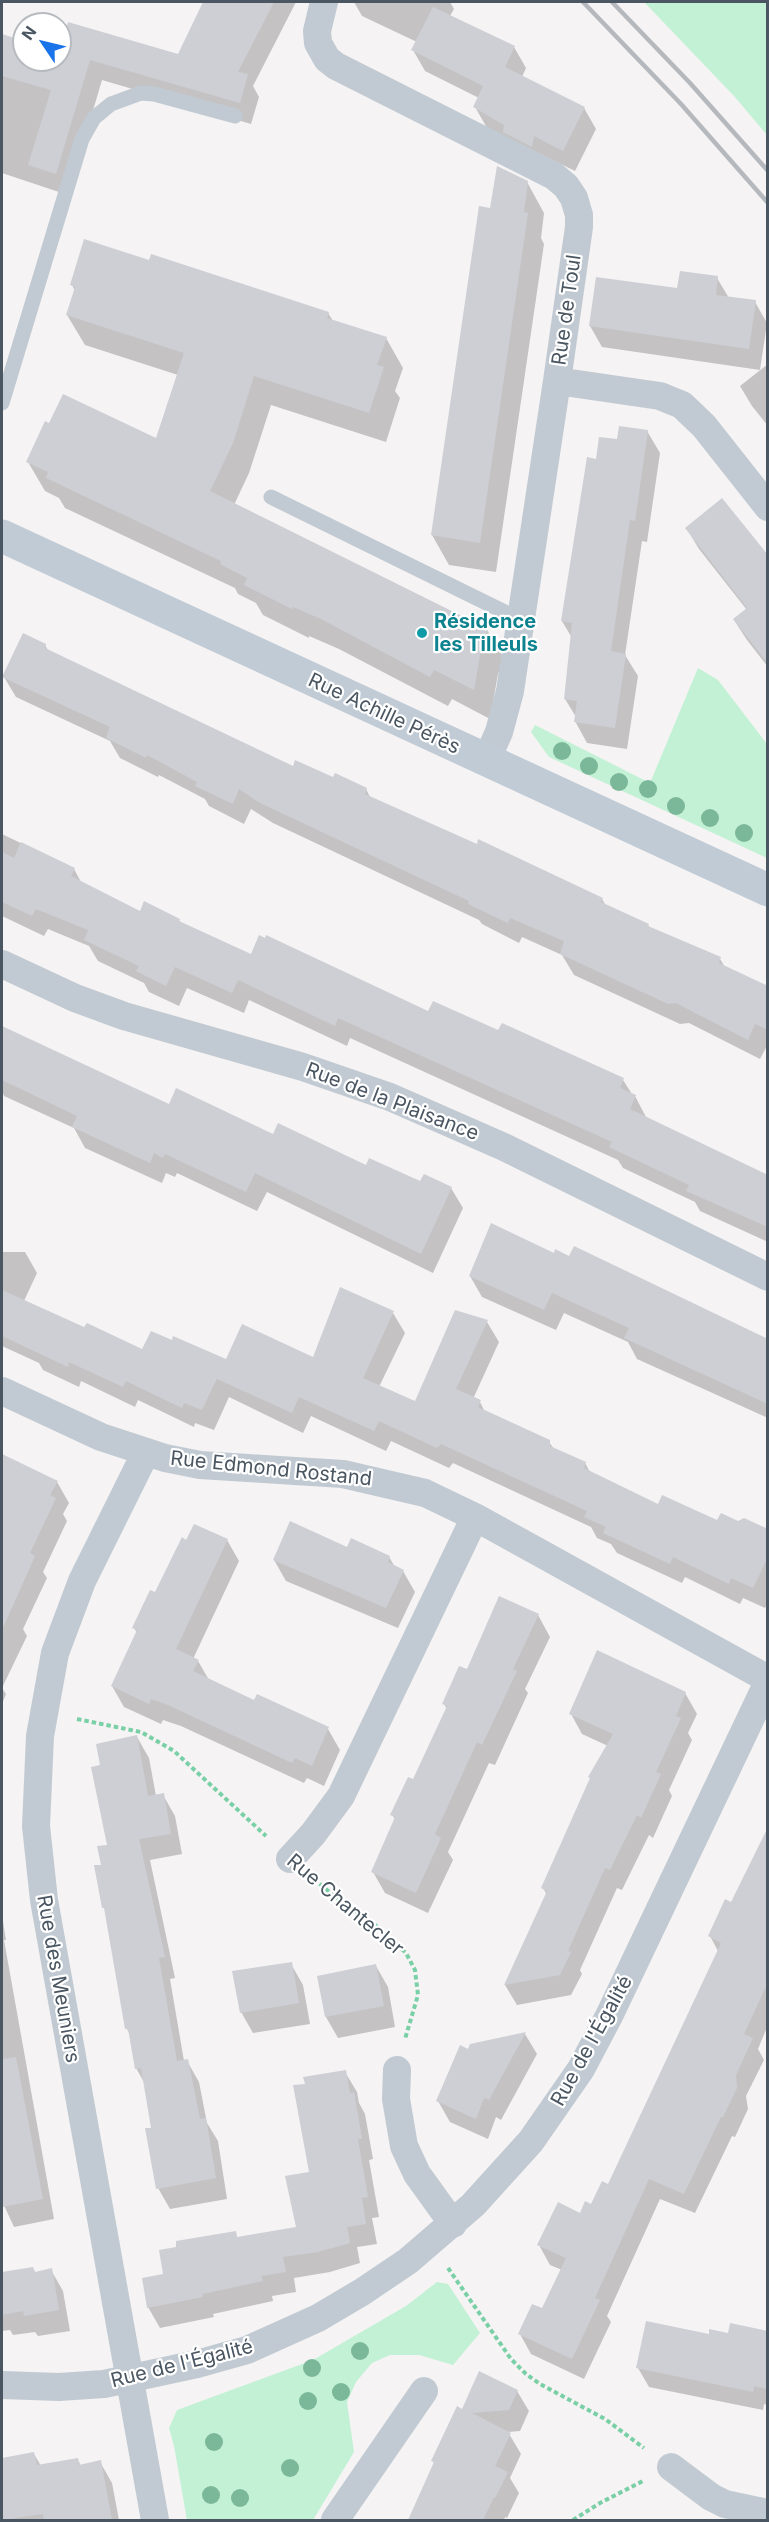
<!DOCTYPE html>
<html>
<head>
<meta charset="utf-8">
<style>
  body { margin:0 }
  #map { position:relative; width:769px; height:2522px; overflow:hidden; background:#f5f3f3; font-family:Inter,sans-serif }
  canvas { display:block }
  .frame { position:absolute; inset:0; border:3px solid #4a5661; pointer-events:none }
  .north { position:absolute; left:12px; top:12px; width:60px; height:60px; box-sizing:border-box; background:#fff; border:2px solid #b7bbc0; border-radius:50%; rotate:305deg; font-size:16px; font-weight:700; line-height:24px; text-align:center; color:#4a5661 }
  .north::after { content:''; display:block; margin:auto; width:21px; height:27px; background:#1a73e8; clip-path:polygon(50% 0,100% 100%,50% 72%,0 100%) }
</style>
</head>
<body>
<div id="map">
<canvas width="769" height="2522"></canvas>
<div class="frame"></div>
<div class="north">N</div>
</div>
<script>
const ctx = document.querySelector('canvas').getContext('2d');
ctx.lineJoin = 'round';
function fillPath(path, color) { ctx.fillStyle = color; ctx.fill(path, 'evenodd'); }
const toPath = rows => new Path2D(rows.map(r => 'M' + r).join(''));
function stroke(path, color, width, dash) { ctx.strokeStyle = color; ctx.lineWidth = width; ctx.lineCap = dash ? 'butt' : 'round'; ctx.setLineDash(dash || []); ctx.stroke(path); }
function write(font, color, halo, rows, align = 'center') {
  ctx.font = font + ' Inter,sans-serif'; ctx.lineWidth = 4.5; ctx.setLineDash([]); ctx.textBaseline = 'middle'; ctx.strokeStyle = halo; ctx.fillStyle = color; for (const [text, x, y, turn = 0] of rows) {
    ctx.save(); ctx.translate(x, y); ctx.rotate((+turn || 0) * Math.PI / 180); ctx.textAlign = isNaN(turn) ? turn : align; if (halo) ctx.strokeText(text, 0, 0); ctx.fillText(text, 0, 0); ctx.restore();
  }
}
fillPath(toPath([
  [644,2,767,2,767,135,734,96],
  [698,668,718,680,767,744,767,858,549,757,531,732,535,725,650,783],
  [437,2282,448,2284,480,2333,453,2365,419,2355,390,2355,372,2363,356,2382,347,2402,354,2452,313,2520,187,2520,174,2446,169,2428,177,2410,313,2360,406,2306]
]), '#c3f1d5');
fillPath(toPath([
  [205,2,296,2,253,86,259,97,251,124,102,80,68,195,2,173,2,36,24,43,24,60,60,60,60,54,179,56],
  [354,2,450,2,454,9,450,16,514,47,526,68,522,77,584,108,596,129,575,171,487,128,475,107,479,98,425,71,413,50,417,42,362,16],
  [527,182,544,213,541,238,544,244,496,572,449,565,432,535,491,209],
  [717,278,729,298,755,302,767,323,760,370,602,347,590,326,678,290],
  [72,285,328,313,333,321,386,338,403,368,395,391,400,398,386,442,271,405,249,473,234,505,487,630,505,660,498,674,490,719,452,699,448,706,339,649,309,636,309,638,263,615,256,603,238,594,235,588,65,508,59,498,45,491,28,462,157,441,178,375,85,345,67,315,75,291],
  [768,364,768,426,752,406,740,386],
  [647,431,660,453,647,542,642,541,625,655,638,676,627,749,587,743,575,721,576,717,565,699,572,638,562,621,588,459,597,460,618,441],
  [687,529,768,558,768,667,747,640,734,620,747,610,699,549],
  [45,645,49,652,293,768,366,789,371,799,602,899,606,906,648,925,650,929,720,959,725,967,768,987,768,1044,760,1059,689,1023,680,1024,574,975,562,955,522,937,519,943,482,924,479,920,273,823,251,809,244,824,209,806,205,799,159,775,158,777,120,758,110,741,16,697,4,677],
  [2,834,74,869,81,882,141,913,179,920,181,923,252,956,429,1013,499,1032,623,1080,632,1094,635,1096,647,1119,768,1176,768,1242,700,1211,695,1202,623,1168,618,1160,350,1038,347,1046,249,1000,244,1013,187,988,179,1006,149,992,144,983,98,961,89,946,48,929,44,936,2,916],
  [2,1028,169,1106,273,1136,421,1183,451,1188,463,1208,433,1273,267,1192,257,1211,177,1173,175,1177,166,1173,162,1183,85,1148,74,1128,4,1096,2,1091],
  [2,1252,25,1252,37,1273,24,1301,84,1329,142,1351,227,1361,314,1359,393,1313,405,1333,379,1387,415,1403,487,1322,499,1342,473,1399,480,1402,485,1412,549,1442,554,1449,585,1463,591,1474,658,1506,718,1522,738,1522,768,1531,768,1602,765,1608,743,1598,740,1604,685,1577,682,1583,617,1553,611,1544,597,1538,591,1527,453,1463,449,1468,391,1441,386,1451,311,1416,303,1433,229,1397,214,1430,195,1423,194,1427,138,1400,135,1407,81,1381,79,1387,43,1370,39,1363,2,1346],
  [554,1255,768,1345,768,1418,637,1359,628,1342,564,1313,556,1330,482,1297,470,1276],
  [15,1462,57,1482,69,1503,63,1514,67,1521,43,1572,47,1578,23,1629,27,1636,2,1688,6,1694,2,1704,2,1491],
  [227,1540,239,1561,193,1659,198,1661,209,1680,255,1702,328,1729,340,1750,324,1786,307,1778,304,1783,181,1726,163,1720,161,1724,124,1707,112,1686,137,1633,134,1628,187,1542],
  [348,1549,389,1557,395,1567,403,1571,415,1592,398,1628,286,1581,274,1560],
  [538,1615,550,1637,525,1689,528,1693,495,1765,489,1763,448,1852,453,1860,428,1913,385,1893,373,1872,395,1820,392,1814,414,1781,447,1709,444,1704,468,1671],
  [685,1693,697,1714,688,1733,692,1740,669,1790,672,1796,653,1838,649,1835,622,1890,617,1888,580,1970,582,1974,571,1995,517,2005,505,1985,547,1895,543,1888,608,1746,582,1734,571,1714],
  [137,1737,149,1758,156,1796,163,1795,175,1816,182,1854,150,1860,175,1978,170,1979,184,2061,187,2061,199,2082,207,2123,218,2141,227,2199,170,2209,158,2188,153,2129,145,2084,136,2068,130,2035,127,2029,107,1913,104,1907,103,1867,108,1846,102,1766],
  [768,1831,768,2025,758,2049,764,2060,746,2096,748,2109,735,2137,732,2136,695,2213,660,2199,607,2316,611,2322,584,2379,531,2354,520,2334,543,2310,562,2270,550,2265,539,2245,592,2206,609,2186,718,1951,710,1936,732,1904],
  [2,1915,6,1940,4,1940,54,2219,14,2227,2,2201],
  [291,1964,303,1985,310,2024,253,2033,241,2012],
  [376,1966,388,1987,395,2027,338,2038,326,2017],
  [525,2034,537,2054,501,2120,496,2117,488,2139,450,2122,438,2101,471,2045],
  [345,2072,357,2092,359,2103,365,2114,373,2159,369,2160,379,2217,372,2218,377,2244,357,2247,360,2263,330,2272,294,2278,296,2292,272,2296,273,2301,213,2314,214,2317,160,2328,148,2307,165,2276,235,2233,238,2238,297,2229,310,2173,306,2085],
  [33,2269,35,2273,51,2270,63,2291,70,2331,38,2336,35,2332,13,2335,10,2330,2,2331,2,2273],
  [768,2332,768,2405,764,2404,763,2410,649,2387,638,2368,710,2335],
  [517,2391,529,2411,520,2431,508,2432,521,2454,510,2478,519,2493,507,2518,505,2517,504,2520,410,2520,434,2463,433,2461,463,2411],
  [34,2454,41,2466,78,2460,81,2466,100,2462,112,2483,119,2520,2,2520,2,2459]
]), '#0003');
fillPath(toPath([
  [203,2,274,2,238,72,248,74,240,103,90,60,56,174,28,165,51,90,2,76,2,34,24,41,24,60,60,60,60,51,68,22,178,54],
  [433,7,515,46,505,67,585,107,563,151,534,136,532,147,503,132,504,125,473,107,483,86,411,50],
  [497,166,528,181,524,212,528,213,480,543,431,535,479,206,490,208],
  [84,239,149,260,151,254,329,312,327,318,387,337,377,365,384,367,369,413,254,376,233,443,210,491,488,629,482,643,474,690,434,670,430,677,321,619,293,607,292,609,244,585,247,578,220,564,221,561,46,478,48,472,26,462,45,421,49,423,63,394,156,438,184,353,66,315,75,287,70,285],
  [680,271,718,276,716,295,756,300,749,349,589,326,596,277,677,288],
  [619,426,648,430,635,521,630,520,611,651,626,654,615,728,574,722,577,701,564,699,572,623,561,621,587,457,596,459,599,437,617,439],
  [722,498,768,555,768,664,733,619,747,608,685,528],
  [23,633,46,644,45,648,293,766,295,760,333,777,335,773,367,788,365,794,477,844,478,839,603,898,601,902,649,924,648,926,721,957,719,963,768,986,768,1030,755,1024,748,1040,676,1003,668,1004,560,954,564,941,510,918,508,923,468,904,469,901,260,803,239,789,233,804,195,786,197,782,147,755,146,758,106,738,110,727,2,677],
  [21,842,75,868,71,876,140,911,144,901,180,919,179,921,251,954,259,935,265,938,266,935,428,1011,433,1001,498,1030,502,1023,624,1078,620,1088,636,1095,630,1109,768,1175,768,1227,686,1191,689,1185,609,1147,612,1142,338,1018,335,1026,238,980,232,993,175,967,166,986,136,971,139,966,84,940,88,930,36,909,32,916,2,902,2,852,14,858],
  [2,1026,169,1104,176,1088,273,1134,278,1123,366,1165,369,1158,420,1181,424,1174,452,1187,421,1254,255,1173,246,1192,165,1154,163,1158,154,1153,150,1163,72,1127,77,1116,2,1080],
  [491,1223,554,1253,555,1249,569,1256,574,1246,768,1339,768,1404,624,1338,629,1328,552,1293,544,1310,469,1276],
  [340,1287,394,1311,363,1378,415,1401,455,1310,488,1320,456,1389,481,1400,478,1407,550,1440,550,1446,586,1462,584,1468,658,1504,662,1495,717,1520,721,1513,738,1521,744,1518,768,1529,768,1557,753,1588,731,1578,729,1584,673,1557,670,1564,603,1533,606,1527,584,1517,587,1511,441,1444,437,1448,379,1421,374,1431,299,1397,292,1413,217,1379,221,1370,202,1410,184,1403,182,1408,126,1381,123,1387,69,1362,68,1367,2,1336,2,1290,84,1327,87,1323,142,1349,151,1331,172,1340,173,1336,226,1359,242,1324,313,1357],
  [2,1454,58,1481,50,1495,56,1498,30,1553,35,1556,2,1630],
  [290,1521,347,1547,351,1538,390,1556,388,1562,404,1570,386,1608,273,1560],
  [194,1524,228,1539,176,1649,199,1660,193,1671,254,1700,257,1694,329,1727,312,1766,295,1758,292,1763,168,1705,151,1699,149,1704,111,1686,137,1630,132,1628,150,1590,155,1592,182,1537,186,1540],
  [499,1596,539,1614,513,1669,517,1671,482,1745,477,1742,435,1834,441,1838,416,1893,371,1872,395,1817,390,1815,408,1777,413,1779,447,1706,442,1704,459,1666,467,1669],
  [597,1650,686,1692,676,1716,681,1718,656,1772,661,1774,641,1818,637,1815,610,1870,605,1868,568,1951,571,1952,560,1975,504,1985,547,1891,541,1888,590,1778,588,1777,613,1734,569,1714],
  [137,1735,148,1796,164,1793,171,1834,139,1839,165,1957,159,1958,177,2061,188,2059,200,2119,206,2118,216,2178,156,2189,145,2128,151,2128,141,2068,135,2069,128,2029,125,2029,104,1908,102,1908,94,1865,101,1865,97,1846,107,1845,91,1767,100,1765,96,1744],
  [768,1827,768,1982,744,2034,753,2038,736,2075,737,2088,723,2117,721,2117,684,2194,649,2179,595,2298,600,2300,572,2359,518,2334,532,2304,542,2308,566,2258,537,2245,558,2202,580,2213,585,2201,591,2204,602,2181,608,2184,721,1943,708,1936,725,1899,731,1902],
  [292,1962,299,2003,240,2013,232,1971],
  [376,1964,384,2006,325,2017,317,1976],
  [526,2032,489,2100,484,2098,476,2119,436,2101,460,2045,468,2049,470,2044],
  [16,2057,43,2199,2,2207,2,2059],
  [346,2070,350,2093,354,2092,362,2139,358,2139,368,2197,362,2198,366,2224,347,2227,350,2243,318,2252,283,2257,286,2272,261,2276,263,2281,203,2294,203,2297,147,2308,142,2278,163,2274,159,2250,176,2247,176,2241,236,2231,237,2237,296,2227,285,2176,309,2172,293,2085,305,2084,303,2077],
  [33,2267,35,2272,52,2268,59,2310,24,2316,23,2311,2,2315,2,2272],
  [646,2321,709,2334,709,2329,728,2333,730,2323,768,2331,768,2389,754,2386,753,2392,636,2368],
  [479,2371,518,2390,509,2410,472,2413,511,2433,495,2466,508,2472,495,2498,494,2497,483,2520,408,2520,434,2462,431,2461,457,2406,462,2409],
  [34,2452,37,2465,78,2458,79,2465,101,2460,112,2520,44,2520,43,2514,2,2520,2,2458]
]), '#cdcfd5');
stroke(toPath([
  [77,1719,141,1732,174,1751,266,1836],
  [314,1879,340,1901,374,1924,406,1953,415,1970,418,1995,405,2039],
  [448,2268,511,2359,526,2374,540,2384,605,2419,644,2448],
  [573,2520,600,2503,643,2481]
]), '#7ad0a6', 4, [4.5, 3]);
stroke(toPath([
  [2,403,82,139,94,118,111,104,141,93,154,94,235,116],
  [271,497,521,620]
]), '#c1cad2', 15);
stroke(toPath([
  [324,2,317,31,318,43,327,59,336,66,554,176,566,186,574,198,579,215,579,227,557,381,510,691,499,732,486,761],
  [557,381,660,396,682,405,704,426,768,507],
  [2,964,75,998,124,1016,303,1067,390,1097,504,1147,768,1277],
  [2,1391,101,1437,165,1458,200,1465,343,1474,425,1493,475,1517,768,1679],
  [146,1452,82,1581,55,1653,40,1736,36,1826,44,1900,155,2520],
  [290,1859,313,1834,341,1796,475,1517],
  [397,2070,396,2099,404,2146,417,2174,453,2224],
  [2,2385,59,2387,104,2384,197,2364,247,2350,318,2318,362,2292,408,2261,473,2205,531,2141,581,2069,609,2016,768,1682],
  [671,2467,711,2497,725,2504,768,2513],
  [335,2520,424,2391]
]), '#c1cad2', 28);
stroke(toPath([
  [2,536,768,890]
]), '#c1cbd6', 33);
stroke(toPath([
  [583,2,681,104,768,203],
  [612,2,690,83,768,171]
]), '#b5b8bd', 4.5);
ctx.fillStyle = '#7bb799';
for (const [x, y] of [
  [562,751],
  [589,766],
  [619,782],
  [648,789],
  [676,806],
  [710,818],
  [744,833],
  [360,2351],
  [312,2368],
  [341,2392],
  [308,2401],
  [214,2442],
  [290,2468],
  [211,2495],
  [240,2498]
]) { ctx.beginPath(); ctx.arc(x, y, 9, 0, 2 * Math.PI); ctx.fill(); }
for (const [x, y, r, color] of [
  [422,633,6,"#0f9aa8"]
]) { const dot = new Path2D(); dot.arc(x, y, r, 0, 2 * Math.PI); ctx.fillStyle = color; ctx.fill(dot); stroke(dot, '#fff', 2); }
write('20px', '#4a5661', '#fff', [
  ["Rue de Toul",567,310,-82],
  ["Rue Achille Pérès",384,714,25],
  ["Rue de la Plaisance",392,1102,21],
  ["Rue Edmond Rostand",271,1469,6],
  ["Rue Chantecler",345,1905,40],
  ["Rue des Meuniers",58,1979,80],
  ["Rue de l'Égalité",592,2041,-61],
  ["Rue de l'Égalité",182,2364,-14]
]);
write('bold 20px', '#0d838f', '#fff', [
  ["Résidence",434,622],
  ["les Tilleuls",434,645]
], 'left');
</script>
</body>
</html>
